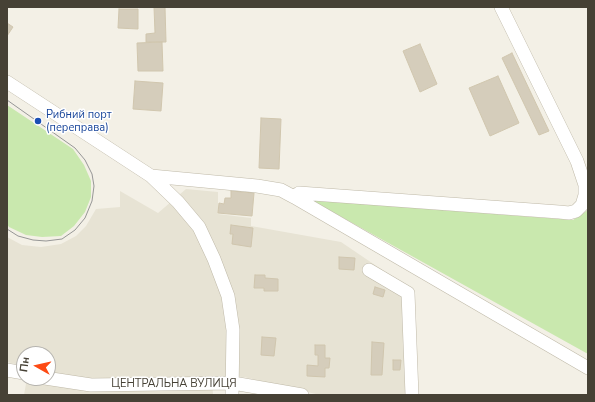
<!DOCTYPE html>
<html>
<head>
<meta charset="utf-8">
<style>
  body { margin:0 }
  #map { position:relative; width:595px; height:402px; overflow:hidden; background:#f3f0e6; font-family:"Nunito Sans",sans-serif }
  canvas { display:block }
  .frame { position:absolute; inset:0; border:8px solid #464135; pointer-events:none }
  .north { position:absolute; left:16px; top:346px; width:40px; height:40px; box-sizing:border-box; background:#fff; border:1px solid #b5b3ae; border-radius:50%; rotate:278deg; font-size:11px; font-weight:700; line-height:16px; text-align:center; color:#464135 }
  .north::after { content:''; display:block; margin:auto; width:14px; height:18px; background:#fd4a14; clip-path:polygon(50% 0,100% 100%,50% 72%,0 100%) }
</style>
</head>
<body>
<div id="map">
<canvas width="595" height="402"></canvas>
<div class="frame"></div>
<div class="north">Пн</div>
</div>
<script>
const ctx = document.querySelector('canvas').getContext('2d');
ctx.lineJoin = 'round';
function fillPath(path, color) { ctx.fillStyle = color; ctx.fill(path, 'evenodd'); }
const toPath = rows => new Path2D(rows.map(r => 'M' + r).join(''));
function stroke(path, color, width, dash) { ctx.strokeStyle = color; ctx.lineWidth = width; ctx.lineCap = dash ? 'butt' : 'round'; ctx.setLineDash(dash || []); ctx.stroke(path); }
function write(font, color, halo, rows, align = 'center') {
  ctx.font = font + ' "Nunito Sans",sans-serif'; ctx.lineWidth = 3; ctx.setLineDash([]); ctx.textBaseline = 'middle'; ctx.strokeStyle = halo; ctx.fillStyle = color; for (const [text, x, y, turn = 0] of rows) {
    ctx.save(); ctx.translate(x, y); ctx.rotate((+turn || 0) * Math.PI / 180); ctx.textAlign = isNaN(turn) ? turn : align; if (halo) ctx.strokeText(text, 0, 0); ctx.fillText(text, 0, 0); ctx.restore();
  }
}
fillPath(toPath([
  [186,189,218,192,218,214,251,218,251,226,341,242,403,284,407,395,320,395,244,377,212,376,213,395,24,395,27,378,48,378,48,354,24,354,24,366,7,362,7,237,22,245,41,247,61,244,76,236,86,226,96,209,120,207,120,191,158,213]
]), '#e7e3d4');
fillPath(toPath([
  [7,105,73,149,84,165,91,181,91,197,85,212,74,226,61,236,42,237,26,235,9,227,7,224],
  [311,200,573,220,588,210,588,354]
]), '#c9e8ae');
const building = toPath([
  [154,7,165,7,166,42,146,42,146,34,155,33,154,7],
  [119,9,138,9,138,29,118,28,119,9],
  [7,23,13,27,7,36,7,23],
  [162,42,163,71,138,71,137,43,162,42],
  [420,44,437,84,420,92,403,51,420,44],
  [512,53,549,131,539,135,502,58,512,53],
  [498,76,519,123,490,136,469,88,498,76],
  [135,81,163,83,161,111,133,109,135,81],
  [261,118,281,119,279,169,259,168,261,118],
  [231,191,254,193,252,216,218,213,219,203,224,204,225,198,231,198,231,191],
  [231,225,253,228,251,247,232,244,233,234,230,234,231,225],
  [339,257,355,258,354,270,339,269,339,257],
  [255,275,265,275,265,278,278,279,278,291,264,291,264,288,254,288,255,275],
  [375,287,385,290,383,297,373,294,375,287],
  [262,337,276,338,274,356,261,355,262,337],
  [372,342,384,343,382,375,371,375,372,342],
  [315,345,325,345,325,358,330,358,329,368,325,368,325,377,307,376,307,365,318,366,318,355,315,355,315,345],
  [393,360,401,360,400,370,393,370,393,360]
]);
fillPath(building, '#d5cdbb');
stroke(building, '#d0c6ae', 1);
const minor = toPath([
  [7,82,151,176,178,202,199,227,214,259,228,296,233,330,232,395],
  [151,176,257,186,281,190,294,197,588,368],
  [294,197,299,193,559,212,569,213,576,211,582,205,585,195,585,185,577,161,501,7],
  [369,270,408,293,412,395],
  [7,370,24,373],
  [45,378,91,385,233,383,302,395]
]);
stroke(minor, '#bfb9a8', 14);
stroke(minor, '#fff', 13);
stroke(toPath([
  [7,100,75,148,85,160,92,174,94,186,92,201,85,218,75,230,62,239,46,241,33,240,18,236,7,229]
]), '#969696', 1);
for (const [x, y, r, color] of [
  [38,121,4,"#1a4fb4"]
]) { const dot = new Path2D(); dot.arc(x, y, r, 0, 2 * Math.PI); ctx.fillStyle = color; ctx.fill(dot); stroke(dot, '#fff', 1.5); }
write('11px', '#164399', '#fff', [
  ["Рибний порт",46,115],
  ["(переправа)",46,128]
], 'left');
write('11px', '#464135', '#fff', [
  ["ЦЕНТРАЛЬНА ВУЛИЦЯ",174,384]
]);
</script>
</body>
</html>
